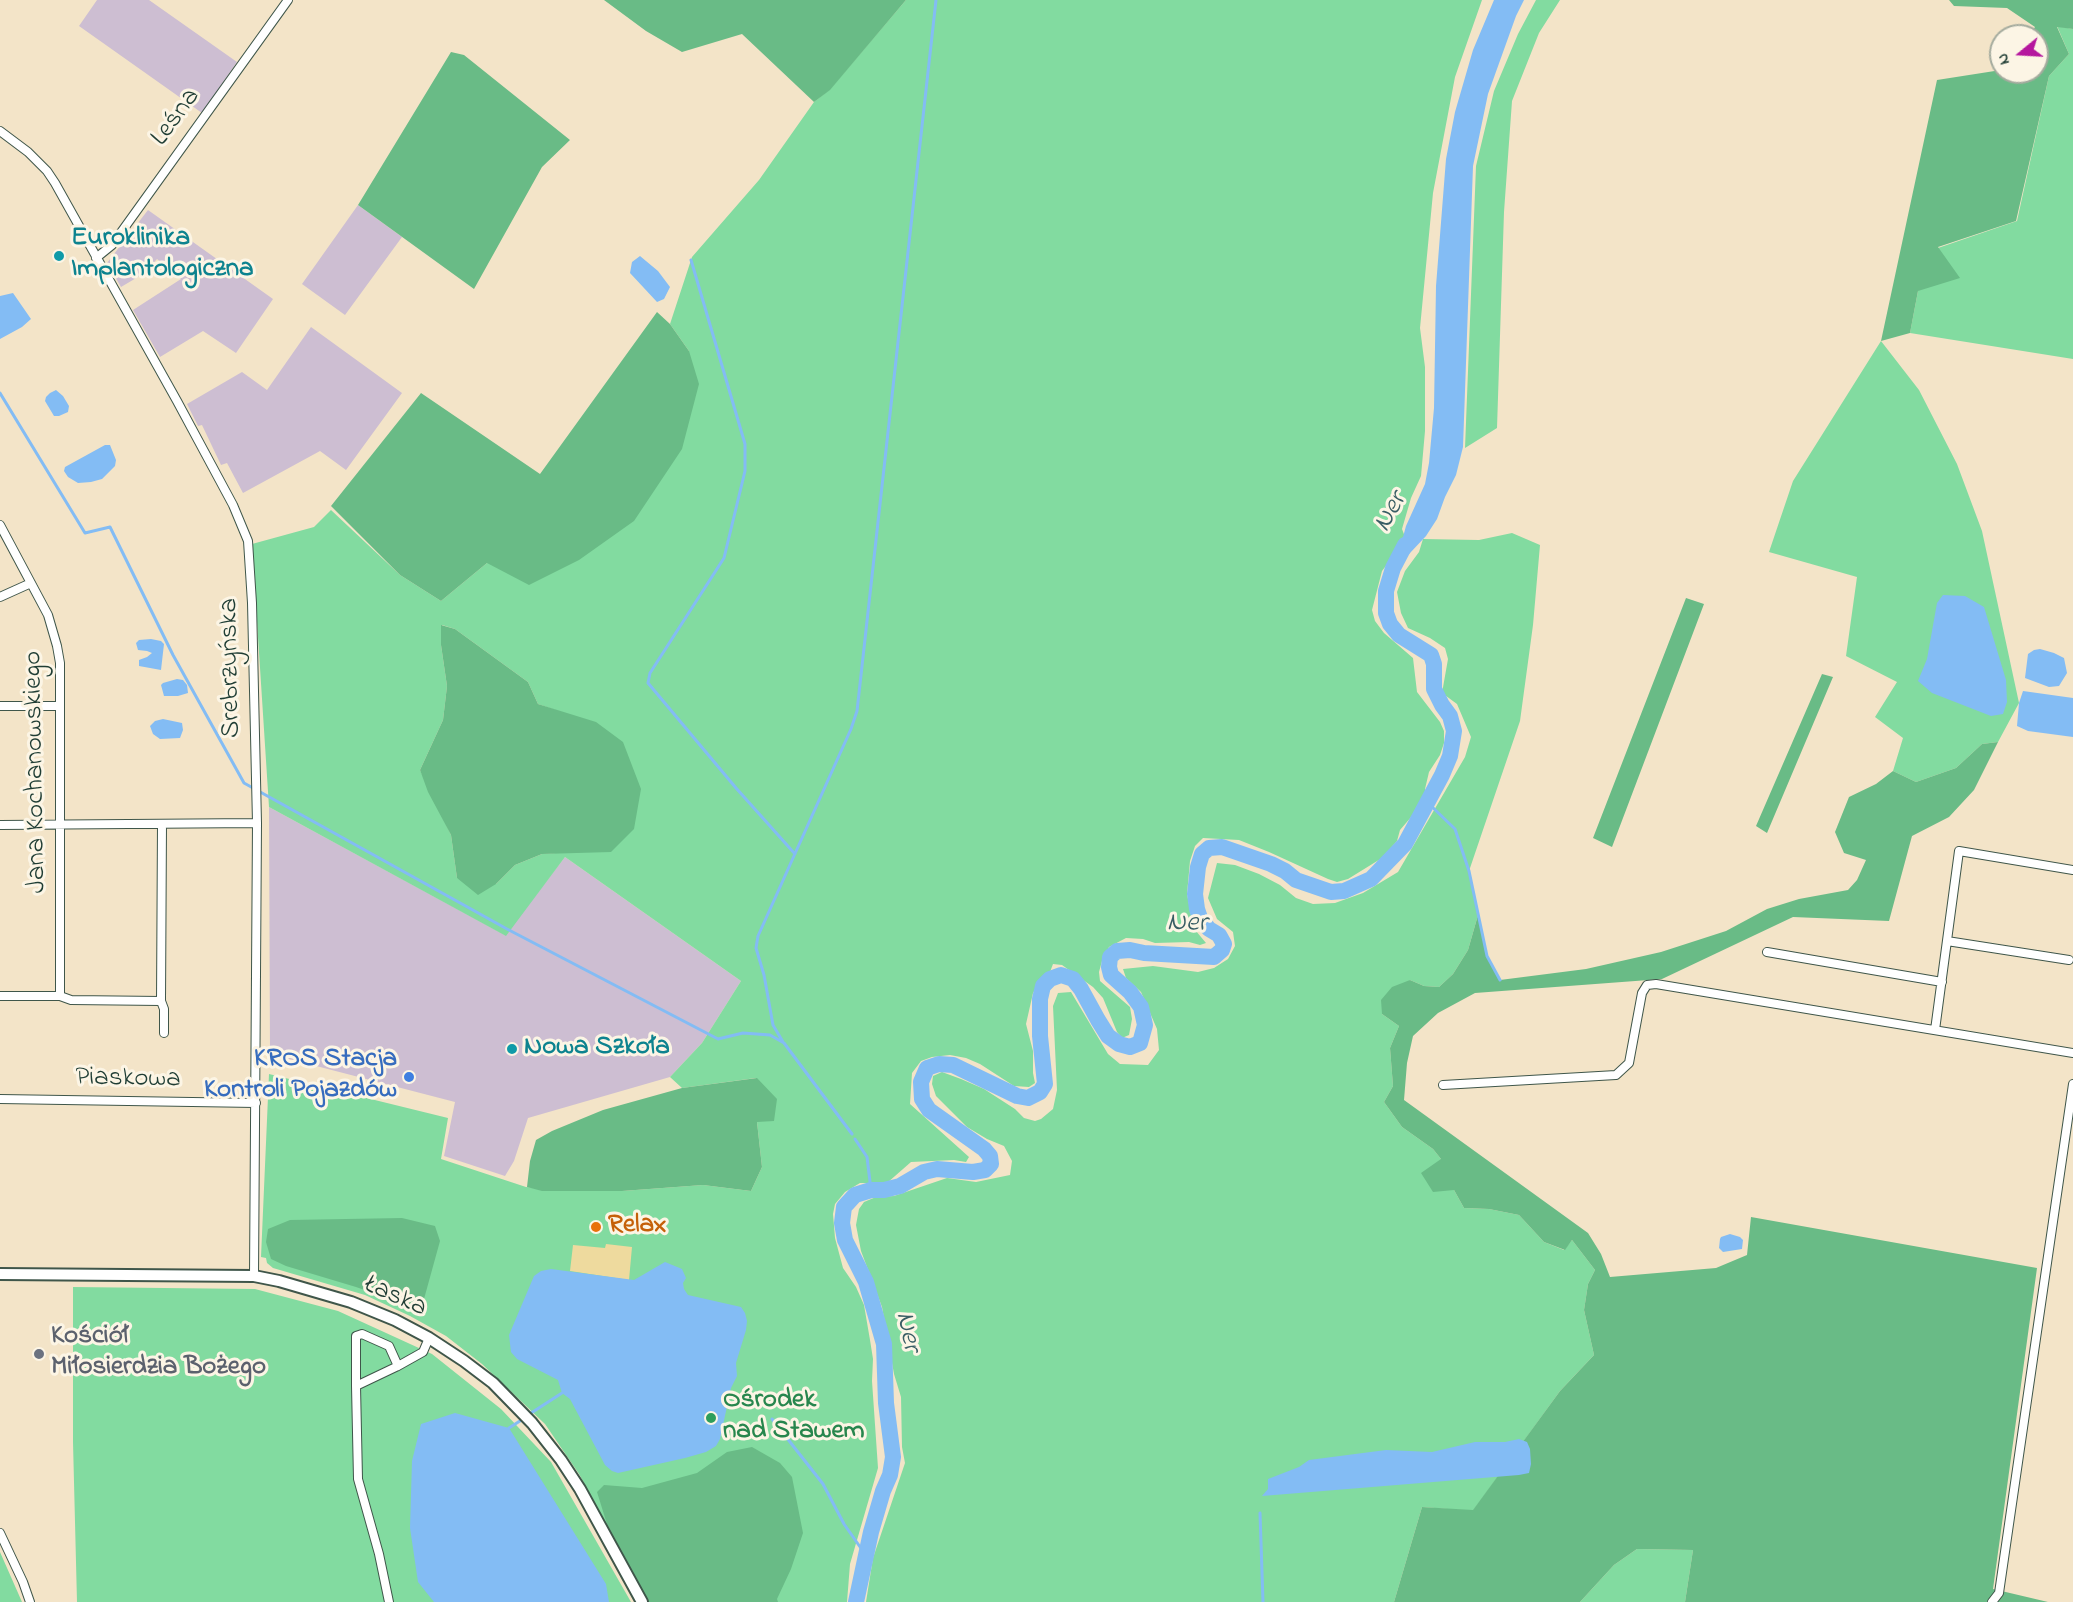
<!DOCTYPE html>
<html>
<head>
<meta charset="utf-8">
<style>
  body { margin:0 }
  #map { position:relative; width:2073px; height:1602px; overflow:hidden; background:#f3e4c8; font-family:"Indie Flower",sans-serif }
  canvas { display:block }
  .north { position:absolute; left:1989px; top:24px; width:60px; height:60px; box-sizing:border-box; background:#fcf5e5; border:2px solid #a4ab9e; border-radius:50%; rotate:252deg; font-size:16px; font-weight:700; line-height:24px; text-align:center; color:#1f3d34 }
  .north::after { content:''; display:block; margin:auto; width:21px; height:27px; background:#b5179e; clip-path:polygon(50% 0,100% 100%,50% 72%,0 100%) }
</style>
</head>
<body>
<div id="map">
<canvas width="2073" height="1602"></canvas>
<div class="north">N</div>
</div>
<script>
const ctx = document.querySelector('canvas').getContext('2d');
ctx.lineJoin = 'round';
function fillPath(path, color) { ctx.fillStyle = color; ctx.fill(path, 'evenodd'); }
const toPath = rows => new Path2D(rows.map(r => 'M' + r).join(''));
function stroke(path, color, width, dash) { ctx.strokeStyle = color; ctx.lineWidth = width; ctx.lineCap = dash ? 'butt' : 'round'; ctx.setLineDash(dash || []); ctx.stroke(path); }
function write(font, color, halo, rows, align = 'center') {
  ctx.font = font + ' "Indie Flower",sans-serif'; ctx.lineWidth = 6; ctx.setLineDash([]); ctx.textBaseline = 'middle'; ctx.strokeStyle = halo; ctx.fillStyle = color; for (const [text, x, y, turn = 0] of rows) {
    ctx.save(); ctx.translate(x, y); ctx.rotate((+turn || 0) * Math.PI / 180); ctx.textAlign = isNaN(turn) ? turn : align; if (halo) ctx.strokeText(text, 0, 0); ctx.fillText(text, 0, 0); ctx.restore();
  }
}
fillPath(toPath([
  [97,0,149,0,237,62,202,113,79,26],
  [358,205,402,237,345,315,302,284],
  [148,210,273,299,236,353,203,331,160,357,133,310,181,279,157,259,143,274,121,287,107,263],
  [311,327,402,393,346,470,320,451,243,493,227,463,221,465,202,425,198,426,187,404,242,372,267,390],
  [269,807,505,935,565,857,741,981,702,1043,670,1077,528,1118,514,1161,505,1176,444,1156,455,1102,270,1054]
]), '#cdbed2');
fillPath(toPath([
  [906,0,1482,0,1455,77,1433,193,1420,328,1425,367,1425,431,1421,476,1411,498,1402,529,1405,537,1401,546,1382,571,1372,610,1375,621,1384,633,1413,658,1417,692,1440,722,1444,731,1444,743,1440,755,1429,772,1425,789,1425,796,1420,801,1412,816,1400,830,1397,841,1382,858,1348,879,1337,882,1328,879,1269,852,1239,840,1203,838,1195,846,1190,861,1187,894,1192,920,1196,931,1206,943,1200,945,1189,942,1155,943,1143,939,1126,938,1109,947,1102,961,1099,972,1100,981,1130,1007,1132,1019,1129,1035,1122,1038,1117,1032,1103,998,1093,987,1062,965,1053,964,1050,972,1043,977,1033,993,1026,1024,1033,1051,1033,1073,1035,1083,1029,1087,1014,1086,980,1064,966,1058,950,1055,932,1057,921,1061,912,1073,910,1104,969,1157,966,1162,954,1160,911,1162,887,1183,860,1183,845,1192,835,1204,833,1214,835,1238,843,1268,856,1287,864,1305,870,1340,873,1359,872,1381,878,1468,850,1564,847,1602,648,1602,579,1474,545,1424,482,1364,446,1336,410,1316,365,1295,273,1268,267,1263,266,1258,261,1257,269,1074,448,1118,441,1159,526,1187,575,1191,622,1191,703,1185,751,1191,762,1167,757,1122,756,1078,682,1088,670,1077,702,1043,741,981,565,857,506,936,269,807,252,544,314,527,331,510,400,575,441,601,487,563,689,351,670,324,692,257,759,180,814,102,830,89],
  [442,625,455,629,528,682,538,704,561,712,570,852,542,854,515,865,496,884,457,878,451,835,420,770,443,720,447,686,441,645],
  [1536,0,1560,0,1539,33,1512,101,1504,212,1497,428,1465,448,1476,166,1494,91,1518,34],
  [2057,26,2073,29,2073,359,1910,333,1918,291,1938,248,2017,221,2049,76,2069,54],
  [1881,341,1919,390,1957,464,1982,531,2019,703,1998,742,1982,744,1956,768,1916,782,1893,771,1903,738,1875,717,1897,682,1846,656,1857,577,1769,552,1793,481],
  [1512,533,1540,545,1533,625,1520,721,1469,871,1478,915,1468,950,1453,974,1439,987,1424,986,1410,980,1382,1014,1399,1026,1390,1048,1393,1086,1384,1102,1402,1127,1433,1149,1441,1159,1445,1190,1454,1190,1464,1208,1489,1209,1519,1215,1544,1242,1564,1250,1572,1240,1595,1270,1588,1284,1584,1310,1594,1355,1560,1391,1473,1511,1422,1507,1394,1602,866,1602,873,1558,905,1463,902,1447,901,1397,894,1374,882,1307,861,1251,856,1225,859,1209,864,1202,876,1197,894,1196,947,1178,976,1182,1010,1175,1012,1161,1004,1146,987,1139,967,1127,936,1096,932,1084,933,1076,942,1072,961,1079,984,1089,1015,1109,1024,1118,1035,1121,1041,1119,1053,1109,1057,1090,1053,1006,1058,993,1071,992,1108,1054,1120,1064,1148,1065,1159,1050,1157,1029,1141,992,1126,978,1123,969,1153,966,1198,972,1214,968,1228,959,1235,946,1233,932,1217,919,1208,898,1217,863,1235,865,1259,874,1280,885,1296,898,1313,904,1335,903,1363,893,1398,872,1465,757,1471,737,1457,704,1442,693,1448,659,1445,648,1430,638,1408,628,1401,613,1397,592,1405,571,1419,552,1423,539,1479,540],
  [73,1287,255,1289,338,1311,432,1354,501,1409,551,1462,631,1602,77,1602,73,1442],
  [1637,1549,1693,1550,1685,1602,1580,1602,1614,1565],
  [0,1552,22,1602,0,1602]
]), '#82dba0');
fillPath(toPath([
  [604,0,906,0,830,90,814,102,742,34,682,52,646,31],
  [1949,0,2073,0,2073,29,2057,27,2069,54,2049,76,2016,221,1938,247,1960,278,1918,291,1910,333,1881,341,1937,80,2001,70,2001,72,2037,72,2037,36,2029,36,2035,27,2007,8,1954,6],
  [451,52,464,55,570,140,542,167,474,289,358,205],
  [657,312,670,324,689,351,699,384,682,449,634,521,579,560,529,585,487,563,441,601,400,575,331,506,421,393,540,474],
  [1686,598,1704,604,1612,847,1593,838],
  [441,625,455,629,528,682,538,704,596,722,623,742,641,789,634,829,611,852,542,854,515,865,496,884,478,895,457,878,451,835,428,792,420,770,443,720,447,686,441,645],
  [1822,674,1833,677,1767,833,1756,826],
  [1998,742,1974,790,1949,817,1912,836,1889,921,1793,917,1662,979,1475,993,1438,1013,1413,1036,1407,1063,1404,1100,1588,1233,1601,1254,1610,1277,1716,1268,1747,1255,1751,1217,2037,1268,1993,1589,2048,1602,1685,1602,1693,1550,1637,1549,1614,1565,1580,1602,1394,1602,1422,1507,1473,1510,1560,1391,1594,1355,1584,1310,1588,1284,1595,1270,1572,1240,1565,1250,1544,1242,1519,1215,1489,1209,1464,1208,1454,1190,1433,1192,1421,1173,1441,1159,1433,1149,1402,1127,1384,1102,1393,1086,1390,1048,1399,1026,1382,1014,1381,1000,1392,987,1410,980,1424,986,1439,987,1453,974,1468,950,1478,915,1487,956,1500,980,1586,969,1661,952,1726,931,1767,909,1799,899,1848,890,1857,880,1866,860,1844,853,1835,832,1849,797,1876,784,1893,771,1916,782,1956,768,1982,744],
  [757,1078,777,1099,774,1121,757,1122,762,1167,751,1191,703,1185,622,1191,542,1191,527,1187,530,1161,536,1140,552,1131,603,1110,682,1088],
  [402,1218,435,1226,440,1241,424,1299,413,1307,356,1287,286,1266,271,1259,266,1242,268,1229,290,1220],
  [752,1447,780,1463,792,1477,803,1533,791,1569,777,1599,778,1602,648,1602,611,1537,597,1492,604,1485,642,1488,697,1473,727,1452]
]), '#69bb86');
fillPath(toPath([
  [606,1244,632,1247,629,1280,570,1271,573,1245,605,1248]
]), '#eeda9e');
fillPath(toPath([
  [1494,0,1524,0,1516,16,1488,94,1473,166,1463,447,1456,475,1445,497,1437,519,1426,536,1394,570,1406,526,1425,484,1429,463,1434,408,1436,286,1446,159,1455,112,1473,50],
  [640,256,658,271,670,287,664,299,657,302,630,273,632,262],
  [13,293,31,319,22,327,0,339,0,296],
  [56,390,63,396,69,406,68,412,59,416,54,416,45,401,46,397,50,393],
  [105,445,110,445,116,460,115,466,102,479,91,482,78,483,68,477,64,471,65,467],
  [1943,595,1965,596,1984,607,2006,680,2007,702,2003,714,1991,716,1932,693,1918,681,1927,659,1937,603],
  [151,639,161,641,164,644,161,670,139,666,139,660,147,657,152,653,147,651,138,650,136,643,139,640],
  [2040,649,2054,653,2064,658,2067,673,2059,686,2049,687,2025,678,2028,654,2034,650],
  [177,679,183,680,187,685,188,693,178,696,164,696,161,685,163,683],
  [2023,691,2073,698,2073,737,2028,731,2017,726,2019,703],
  [163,719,182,723,183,730,180,738,160,739,153,734,150,726,155,721],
  [1730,1234,1740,1237,1743,1240,1742,1249,1723,1252,1719,1248,1720,1239,1721,1237],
  [665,1262,682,1269,686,1278,683,1283,684,1289,688,1295,741,1307,745,1313,747,1321,746,1330,736,1363,737,1376,731,1388,720,1439,716,1446,706,1452,685,1458,618,1473,612,1471,605,1465,570,1399,562,1393,558,1380,517,1359,511,1352,509,1335,534,1276,541,1271,551,1269,634,1280],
  [455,1413,509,1428,606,1584,609,1602,434,1602,418,1582,410,1528,412,1461,421,1424],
  [1519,1439,1527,1442,1530,1449,1531,1464,1529,1473,1519,1475,1262,1496,1268,1489,1268,1479,1299,1467,1309,1460,1386,1450,1432,1452,1475,1442,1505,1442]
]), '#83bcf4');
stroke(toPath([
  [691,260,745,444,745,471,724,558,650,673,648,683,736,788,795,854],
  [0,393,85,533,110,527,173,655,244,783,507,929,718,1039,743,1033,770,1035,784,1043,852,1134],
  [1427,802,1455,829,1469,871,1487,956,1500,980],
  [783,1042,773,1025,764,975,756,948,758,936,851,729,857,711,936,0],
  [855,1139,867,1157,871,1190],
  [528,1415,562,1393],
  [772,1419,823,1484,844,1524,865,1554],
  [509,1428,523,1419],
  [1260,1513,1263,1602]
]), '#83bcf4', 3);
stroke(toPath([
  [856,1602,871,1532,883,1491,890,1475,893,1457,886,1403,884,1344,866,1282,845,1240,842,1223,844,1207,855,1195,871,1190,884,1190,900,1186,924,1172,937,1169,973,1172,985,1170,991,1164,990,1156,984,1149,929,1110,922,1099,921,1082,927,1068,939,1064,953,1065,1017,1096,1028,1098,1040,1092,1045,1084,1040,1036,1040,999,1043,986,1050,979,1061,975,1073,979,1081,989,1098,1020,1108,1036,1119,1044,1130,1047,1140,1043,1145,1025,1141,1007,1130,992,1111,975,1109,967,1110,957,1117,951,1130,950,1144,953,1214,957,1222,950,1224,944,1219,935,1209,929,1200,918,1197,909,1195,894,1198,867,1202,854,1209,848,1222,847,1271,864,1285,871,1296,880,1331,892,1344,891,1371,879,1405,844,1442,775,1450,756,1454,731,1450,716,1442,705,1434,689,1434,664,1431,655,1399,635,1390,624,1386,613,1386,591,1393,568,1405,545]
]), '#83bcf4', 16);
const street = toPath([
  [0,131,28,152,47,171,55,183,177,401,233,505,248,541,252,603,257,823,254,1276],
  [96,258,112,245,288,0],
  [0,525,48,615,57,646,60,663,60,996],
  [0,597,31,583],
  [0,706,60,706],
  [162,824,161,1001,164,1009,164,1033],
  [0,825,257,823],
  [1947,941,2069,960],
  [1767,952,1942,982],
  [0,996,60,996,71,1000,161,1001],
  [1935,1030,1959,851,2073,870],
  [1443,1085,1616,1075,1629,1063,1642,993,1647,985,1656,984,2073,1053],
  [0,1099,256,1103],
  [398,1366,389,1346,362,1334,356,1336,356,1386,398,1366,423,1352,429,1338],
  [356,1386,358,1479,379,1554,389,1602],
  [0,1533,23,1582,30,1602],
  [1992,1602,1999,1593,2073,1084]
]);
const secondary = toPath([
  [0,1274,254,1276,279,1281,351,1302,395,1320,429,1338,464,1361,493,1383,532,1423,561,1460,580,1489,642,1602]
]);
stroke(street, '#3f564a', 10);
stroke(secondary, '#3f564a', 14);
stroke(street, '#fff', 8);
stroke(secondary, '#fff', 10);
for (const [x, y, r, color] of [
  [59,256,6,"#0f9aa8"],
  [512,1049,6,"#0f9aa8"],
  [409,1077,6,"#3f7fe0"],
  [596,1227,6,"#e8710a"],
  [39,1354,6,"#6b7280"],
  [711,1418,6,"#2e9e5b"]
]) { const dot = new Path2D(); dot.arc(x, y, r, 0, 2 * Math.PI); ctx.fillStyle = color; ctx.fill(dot); stroke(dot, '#fcf5e5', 2); }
write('27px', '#1f3d34', '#fcf5e5', [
  ["Leśna",177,118,-54],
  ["Srebrzyńska",232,668,-91],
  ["Jana Kochanowskiego",37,772,-91],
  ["Piaskowa",128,1080,1],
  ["Łaska",395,1298,24]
]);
write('bold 27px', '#0d838f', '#fcf5e5', [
  ["Euroklinika",71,240],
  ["Implantologiczna",71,271],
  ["Nowa Szkoła",524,1049]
], 'left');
write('bold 27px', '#366cbe', '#fcf5e5', [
  ["KROS Stacja",397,1061],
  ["Kontroli Pojazdów",397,1092]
], 'right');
write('bold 27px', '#c56008', '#fcf5e5', [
  ["Relax",608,1227]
], 'left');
write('bold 27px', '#5b616d', '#fcf5e5', [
  ["Kościół",51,1338],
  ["Miłosierdzia Bożego",51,1369]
], 'left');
write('bold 27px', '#27864d', '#fcf5e5', [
  ["Ośrodek",723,1402],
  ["nad Stawem",723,1433]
], 'left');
write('italic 28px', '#385d64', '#fcf5e5', [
  ["Ner",1392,513,-61],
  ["Ner",1187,925,1],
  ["Ner",906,1332,78]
]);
</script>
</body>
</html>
